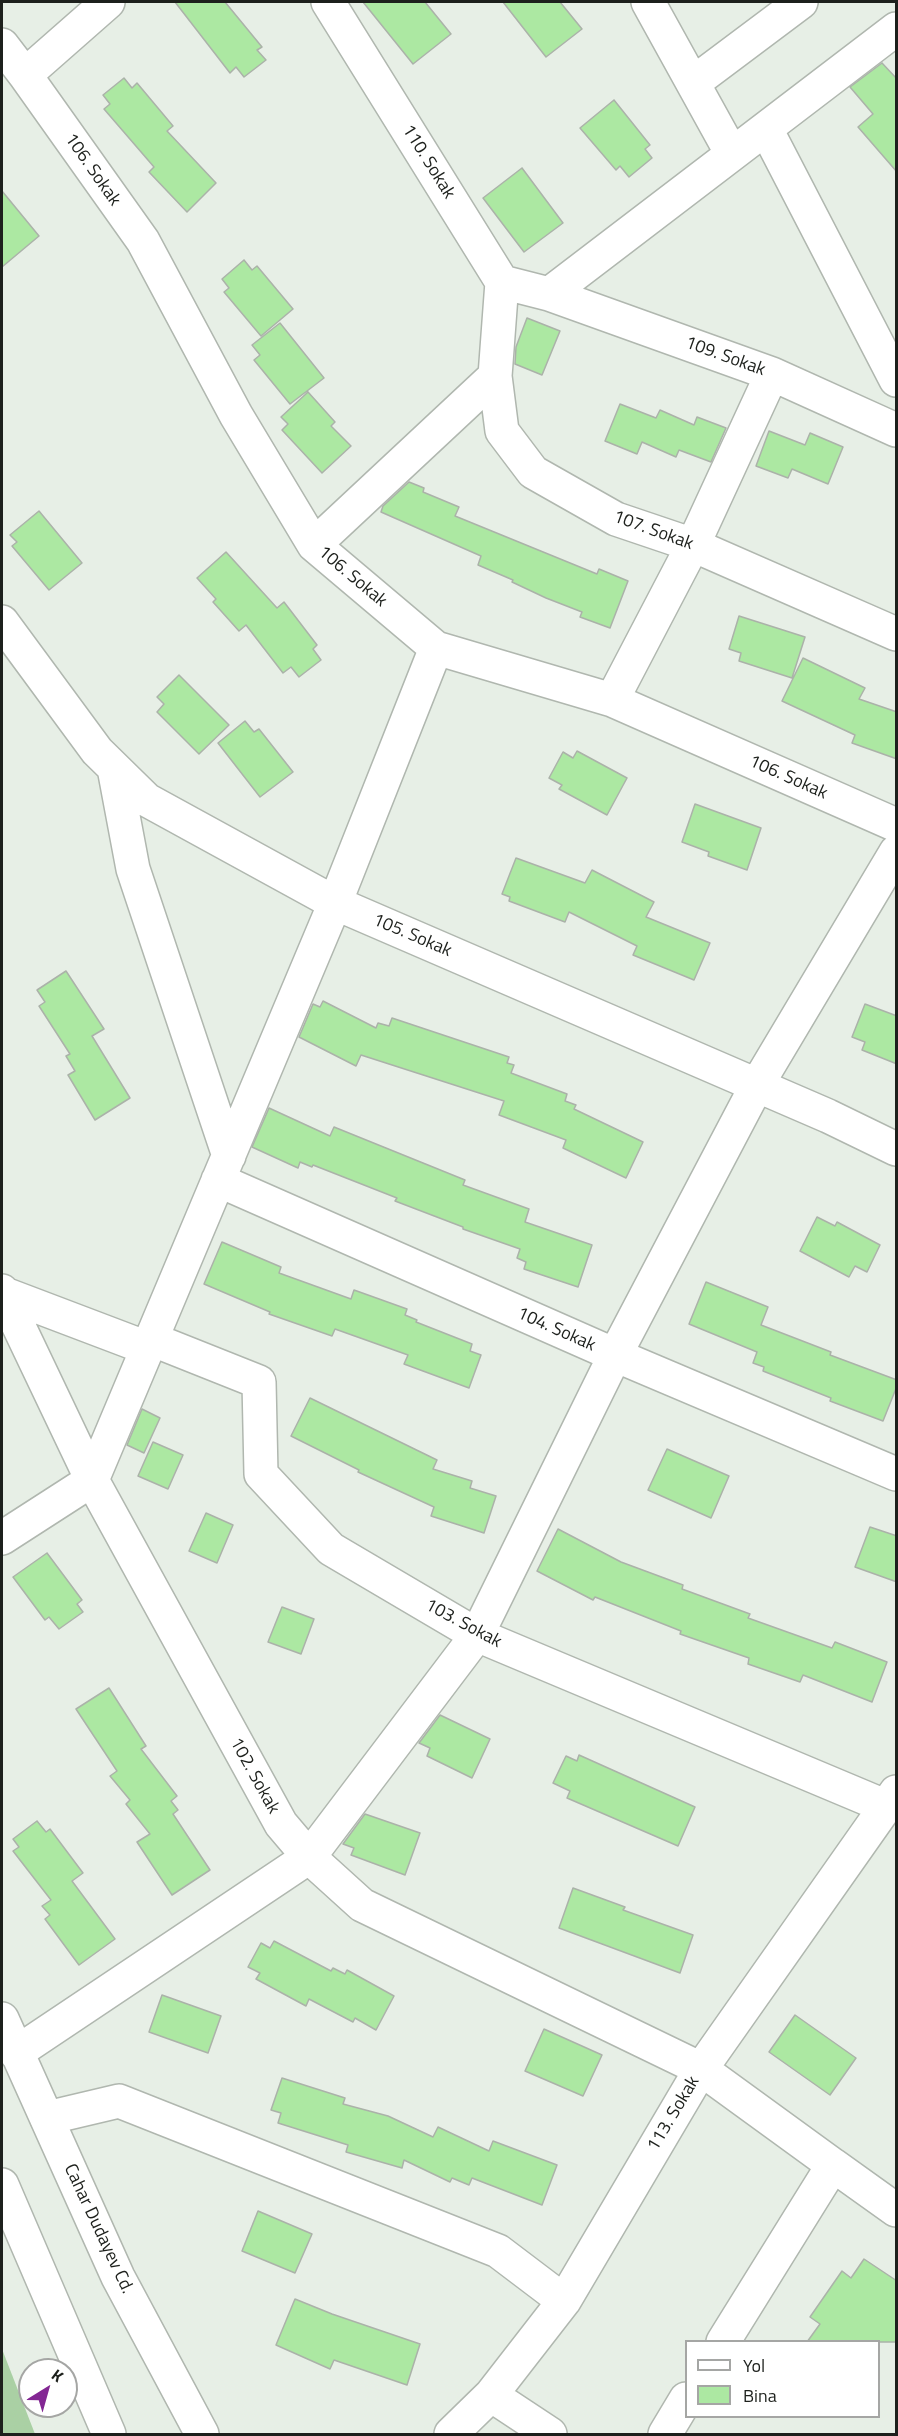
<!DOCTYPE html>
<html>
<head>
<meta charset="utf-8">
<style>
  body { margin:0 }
  #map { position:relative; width:898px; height:2436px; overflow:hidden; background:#e7efe6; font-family:"Titillium Web",sans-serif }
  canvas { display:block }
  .frame { position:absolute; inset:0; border:3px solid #1d201c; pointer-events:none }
  .legend { position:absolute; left:685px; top:2340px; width:195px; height:78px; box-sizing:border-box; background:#fff; border:2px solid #a5a6a4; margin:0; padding:8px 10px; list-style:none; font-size:18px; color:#1d201c }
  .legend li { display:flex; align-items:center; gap:12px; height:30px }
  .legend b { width:30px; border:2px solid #a5a6a4 }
  .north { position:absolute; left:18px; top:2358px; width:60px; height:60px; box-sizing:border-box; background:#fff; border:2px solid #a5a6a4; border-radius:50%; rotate:37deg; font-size:16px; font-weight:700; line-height:24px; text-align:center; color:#1d201c }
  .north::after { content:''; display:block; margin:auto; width:21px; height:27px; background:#832793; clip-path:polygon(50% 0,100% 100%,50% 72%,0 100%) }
</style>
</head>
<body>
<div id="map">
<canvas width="898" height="2436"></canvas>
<div class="frame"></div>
<ul class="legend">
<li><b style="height:8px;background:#fff"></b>Yol</li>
<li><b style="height:16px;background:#ace8a2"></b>Bina</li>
</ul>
<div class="north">K</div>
</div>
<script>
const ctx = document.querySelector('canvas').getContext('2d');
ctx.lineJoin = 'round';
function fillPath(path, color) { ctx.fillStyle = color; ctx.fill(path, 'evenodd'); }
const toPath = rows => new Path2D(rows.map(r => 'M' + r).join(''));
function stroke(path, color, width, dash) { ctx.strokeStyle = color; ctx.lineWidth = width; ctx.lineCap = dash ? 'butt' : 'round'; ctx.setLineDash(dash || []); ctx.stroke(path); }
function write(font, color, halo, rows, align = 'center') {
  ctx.font = font + ' "Titillium Web",sans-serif'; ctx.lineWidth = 5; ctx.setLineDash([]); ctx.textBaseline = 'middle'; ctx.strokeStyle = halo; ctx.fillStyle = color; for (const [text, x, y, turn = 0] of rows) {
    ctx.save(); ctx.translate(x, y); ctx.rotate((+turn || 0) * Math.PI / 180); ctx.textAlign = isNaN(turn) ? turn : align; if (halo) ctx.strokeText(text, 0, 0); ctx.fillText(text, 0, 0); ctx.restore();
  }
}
fillPath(toPath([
  [2,2349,35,2434,2,2434]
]), '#aad0a4');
const building = toPath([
  [175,2,225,2,262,47,257,50,266,60,244,77,236,67,230,73,175,2],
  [363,2,425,2,451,34,413,64,363,2],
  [503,2,560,2,582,29,546,57,503,2],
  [882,63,897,79,897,172,858,127,873,114,850,87,882,63],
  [124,78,132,88,137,83,173,126,167,131,216,183,187,212,149,172,154,167,104,109,110,104,103,95,124,78],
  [614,100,650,145,645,149,652,158,629,177,620,166,616,170,580,128,614,100],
  [522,168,563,223,524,252,483,198,522,168],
  [2,191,39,236,2,267,2,191],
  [244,260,252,270,257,266,293,309,261,336,224,292,229,288,222,279,244,260],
  [527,318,560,331,542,375,515,364,516,347,527,318],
  [280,323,324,378,290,404,254,360,260,355,252,345,280,323],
  [308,392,335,422,331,426,351,446,322,473,282,430,288,424,281,417,308,392],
  [620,404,656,418,660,410,694,425,697,417,726,428,711,462,679,450,676,457,642,442,637,454,605,441,620,404],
  [769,431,805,445,810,433,843,447,828,484,792,469,788,478,756,466,769,431],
  [409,482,424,488,423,492,459,507,455,516,597,574,599,569,628,581,610,628,580,617,582,612,546,598,512,582,513,580,478,565,481,556,381,512,383,506,409,482],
  [39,511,82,563,49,590,12,546,17,542,10,535,39,511],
  [226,552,277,608,284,602,317,645,313,649,321,660,299,677,291,667,283,673,246,625,239,631,213,602,216,599,197,578,226,552],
  [739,616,805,637,792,678,739,661,741,653,729,649,739,616],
  [803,658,865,688,859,699,897,712,897,759,852,743,855,735,782,701,803,658],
  [179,675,229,725,199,754,157,712,164,704,157,697,179,675],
  [245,721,254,732,259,729,293,772,260,797,218,743,245,721],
  [577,751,627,778,607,815,559,789,562,785,549,778,563,752,573,758,577,751],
  [695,804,761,828,747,870,708,856,709,852,682,842,695,804],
  [516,858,585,883,592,870,654,902,646,917,710,943,694,980,633,955,637,946,569,912,565,922,509,901,510,897,502,894,516,858],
  [66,971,104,1029,92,1036,130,1098,95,1120,68,1075,75,1071,66,1056,70,1054,39,1006,45,1002,37,990,66,971],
  [323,1001,376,1028,378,1023,389,1026,392,1018,509,1057,507,1063,514,1065,511,1073,567,1094,565,1101,576,1105,574,1109,643,1142,626,1178,563,1148,566,1140,499,1115,504,1101,361,1055,356,1066,299,1037,313,1004,320,1007,323,1001],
  [865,1004,897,1016,897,1064,862,1050,865,1042,852,1037,865,1004],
  [269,1108,330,1136,334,1127,465,1180,463,1185,529,1209,525,1222,592,1245,578,1287,524,1269,526,1262,517,1258,520,1249,463,1229,463,1227,395,1201,397,1198,313,1165,312,1167,300,1162,298,1168,252,1147,269,1108],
  [817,1217,835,1226,837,1222,880,1245,867,1272,855,1266,849,1277,800,1251,817,1217],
  [222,1242,281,1267,279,1273,351,1299,354,1290,407,1309,405,1315,417,1320,416,1322,472,1344,470,1351,481,1355,469,1388,404,1364,408,1355,335,1329,332,1336,269,1314,270,1312,204,1284,222,1242],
  [706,1282,768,1307,761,1325,831,1352,830,1355,897,1380,897,1386,883,1421,830,1401,831,1398,763,1371,764,1367,753,1363,757,1352,689,1324,706,1282],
  [310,1398,437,1460,433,1469,472,1481,470,1488,496,1496,484,1533,431,1516,434,1507,358,1472,359,1470,291,1436,310,1398],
  [142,1409,160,1418,144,1453,127,1445,142,1409],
  [153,1442,183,1455,168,1489,138,1476,153,1442],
  [667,1449,729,1476,711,1518,648,1490,667,1449],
  [206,1513,233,1525,217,1563,189,1551,206,1513],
  [870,1527,897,1536,897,1582,855,1567,870,1527],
  [558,1529,621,1562,683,1585,682,1589,750,1614,748,1618,832,1648,835,1642,887,1662,872,1702,803,1675,800,1682,748,1664,749,1658,680,1634,681,1631,595,1597,593,1600,537,1571,558,1529],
  [47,1553,82,1600,77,1604,83,1612,59,1629,49,1617,45,1620,13,1577,47,1553],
  [282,1607,314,1619,301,1654,268,1642,282,1607],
  [109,1688,146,1746,141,1749,177,1796,171,1801,178,1810,173,1814,210,1870,172,1895,137,1842,150,1834,126,1804,130,1800,110,1776,117,1771,76,1709,109,1688],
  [440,1715,490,1739,472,1778,427,1756,430,1748,419,1743,440,1715],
  [579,1755,695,1807,678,1846,567,1798,570,1791,553,1783,566,1756,577,1761,579,1755],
  [365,1814,420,1833,405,1875,351,1855,354,1848,343,1844,365,1814],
  [37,1821,46,1832,50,1829,83,1873,72,1881,115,1939,79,1965,45,1919,50,1915,42,1906,51,1900,13,1851,19,1847,13,1839,37,1821],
  [573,1888,625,1907,623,1910,693,1935,680,1973,559,1928,573,1888],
  [274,1941,331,1971,333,1968,345,1974,347,1970,394,1996,376,2030,355,2018,353,2022,309,1999,306,2006,256,1979,260,1973,248,1967,261,1943,270,1948,274,1941],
  [162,1995,221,2016,208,2053,149,2032,162,1995],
  [795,2015,856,2058,830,2095,769,2052,795,2015],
  [544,2029,602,2055,583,2096,525,2071,544,2029],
  [282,2078,345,2098,343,2104,388,2116,433,2137,438,2127,489,2151,493,2141,557,2165,542,2205,472,2178,469,2185,452,2178,450,2182,404,2160,402,2168,346,2152,348,2145,278,2123,281,2113,271,2110,282,2078],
  [258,2211,312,2234,295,2273,242,2251,258,2211],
  [864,2259,897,2281,897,2342,807,2342,820,2324,810,2317,842,2271,851,2278,864,2259],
  [295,2299,332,2314,420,2344,407,2385,334,2360,330,2369,276,2345,295,2299]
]);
fillPath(building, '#ace8a2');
stroke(building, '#abb2a9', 1.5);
const minor = toPath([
  [328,2,502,282,549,294,772,374,896,430],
  [648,2,732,154],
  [2,45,25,75,143,241,236,415,314,545,436,648,612,700,896,825],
  [25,75,108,2],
  [693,83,801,2],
  [766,129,896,380],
  [502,282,495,376,502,431,533,472,616,519,693,545,896,634],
  [549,294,896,29],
  [314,545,495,376],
  [2,622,97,751,147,800,335,903,828,1116,896,1149],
  [612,700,693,545,772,374],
  [114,768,133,869,229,1156],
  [218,1180,615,1355,896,1474],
  [2,1291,92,1480,281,1824,309,1857,362,1905,701,2069,833,2165,723,2342],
  [2,1293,147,1348],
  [151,1339,259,1382,261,1474,331,1549,477,1635,887,1807],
  [2,1538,92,1480,335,903,436,648],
  [16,2053,309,1857,477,1635,615,1355,757,1085,896,852],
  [47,2118,119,2101,498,2251,564,2301],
  [833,2165,896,2210],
  [491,2395,550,2434],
  [451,2434,491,2395,564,2301,701,2069,896,1792],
  [665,2434,686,2399]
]);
const major = toPath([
  [2,2019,118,2277,202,2434],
  [2,2185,109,2434]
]);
stroke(minor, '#b0b7af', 36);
stroke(major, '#b0b7af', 36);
stroke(minor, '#fff', 33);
stroke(major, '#fff', 33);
write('18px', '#1d201c', '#fff', [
  ["110. Sokak",428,162,58],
  ["106. Sokak",92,170,55],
  ["109. Sokak",725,357,20],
  ["107. Sokak",653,531,20],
  ["106. Sokak",352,577,40],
  ["106. Sokak",788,778,24],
  ["105. Sokak",412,936,23],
  ["104. Sokak",556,1330,24],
  ["103. Sokak",463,1624,28],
  ["102. Sokak",254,1776,61],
  ["113. Sokak",674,2114,-59],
  ["Cahar Dudayev Cd.",98,2229,65]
]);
</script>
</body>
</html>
